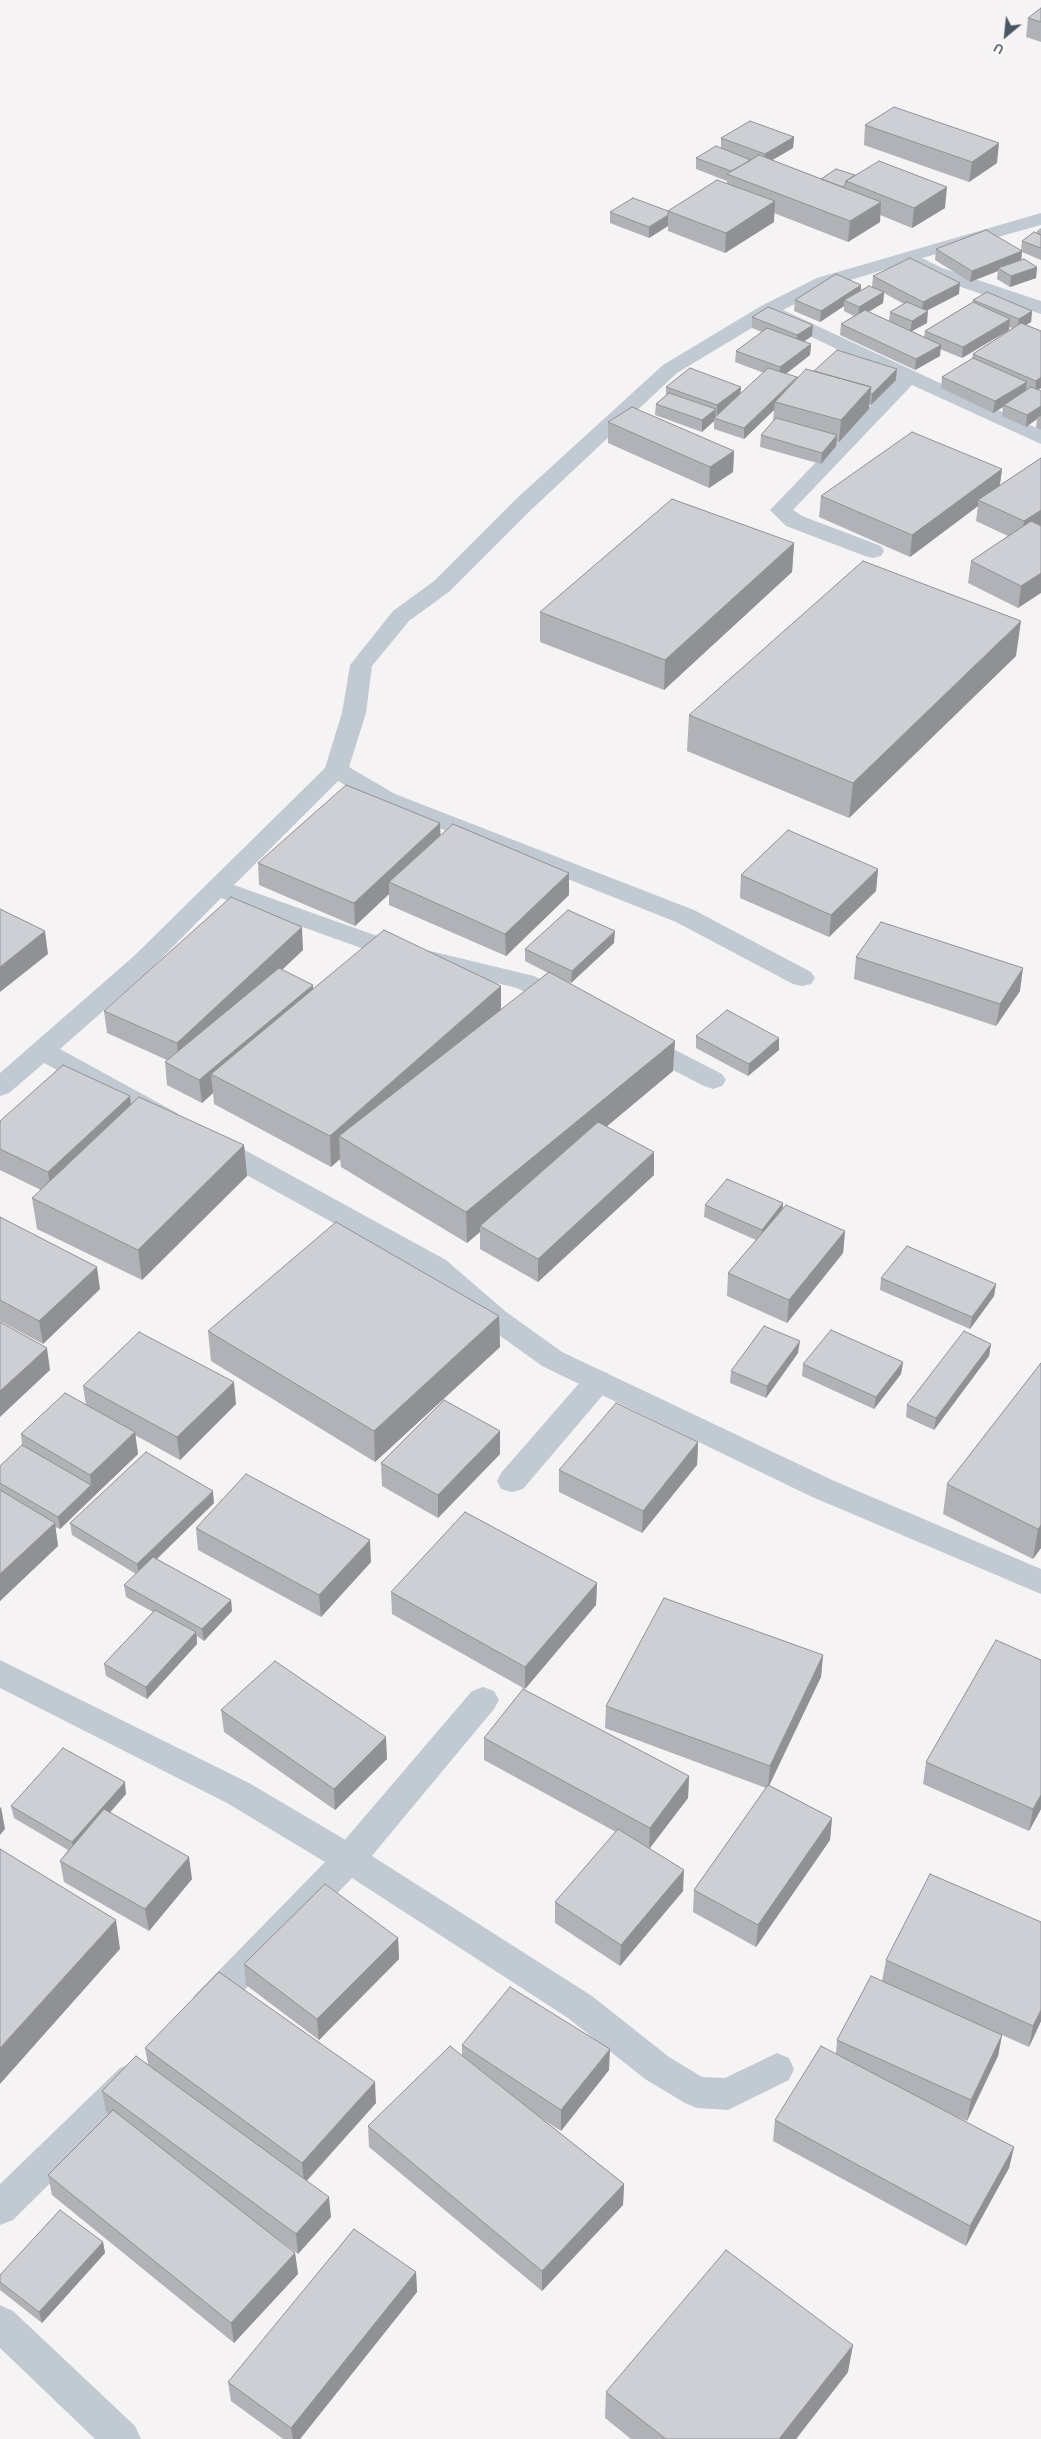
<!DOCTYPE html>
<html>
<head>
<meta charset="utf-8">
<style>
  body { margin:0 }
  #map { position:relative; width:1041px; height:2439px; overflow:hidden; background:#f5f3f3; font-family:Karla,sans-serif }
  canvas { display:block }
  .north { position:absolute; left:981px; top:10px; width:50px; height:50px; -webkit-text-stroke:4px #fff; paint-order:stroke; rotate:208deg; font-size:14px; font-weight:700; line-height:20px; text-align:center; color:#4a5661 }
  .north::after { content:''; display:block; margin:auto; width:18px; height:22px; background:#4a5661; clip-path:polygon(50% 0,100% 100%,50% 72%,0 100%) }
</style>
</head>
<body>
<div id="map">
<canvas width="1041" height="2439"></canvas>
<div class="north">U</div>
</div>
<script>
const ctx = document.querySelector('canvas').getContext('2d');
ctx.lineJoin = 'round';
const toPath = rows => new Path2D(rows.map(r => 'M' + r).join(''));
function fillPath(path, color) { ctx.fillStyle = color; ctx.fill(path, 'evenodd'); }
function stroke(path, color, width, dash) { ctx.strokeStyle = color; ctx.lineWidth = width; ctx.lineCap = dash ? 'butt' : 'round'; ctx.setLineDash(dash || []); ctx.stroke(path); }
fillPath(toPath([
  [598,1370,608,1373,612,1381,608,1389,523,1489,512,1492,501,1489,497,1481,501,1473,588,1373,598,1370],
  [483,1687,494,1691,499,1700,494,1709,361,1869,349,1873,337,1869,333,1859,337,1849,472,1691,483,1687]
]), '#c1cad2');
fillPath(toPath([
  [1041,213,1041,225,922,258,942,268,1041,301,1041,314,928,276,903,264,831,286,783,310,1041,430,1041,444,912,385,793,510,802,516,881,546,884,551,881,556,873,558,865,556,786,526,770,510,897,378,770,317,677,373,532,509,450,591,409,621,372,666,366,713,349,767,395,794,694,910,811,972,815,978,811,984,802,986,793,984,676,922,379,804,338,781,234,885,397,943,534,976,575,997,579,1003,575,1009,566,1011,557,1009,517,988,381,955,221,898,152,968,60,1049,177,1113,181,1119,177,1125,168,1128,159,1125,44,1063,9,1093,0,1096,0,1073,134,956,325,768,342,713,350,665,393,611,434,581,516,499,663,365,761,306,817,278,1041,213],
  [641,1034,650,1037,722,1074,726,1080,722,1086,713,1089,704,1086,632,1049,628,1043,632,1037,641,1034],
  [212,1135,221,1137,446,1260,505,1311,562,1352,832,1480,1041,1569,1041,1594,810,1496,542,1366,485,1325,426,1274,203,1151,199,1144,203,1137,212,1135],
  [0,1660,249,1783,361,1849,592,1996,669,2057,702,2077,725,2078,777,2053,789,2058,794,2069,789,2080,728,2110,697,2108,685,2103,645,2079,568,2018,352,1878,218,2018,206,2022,194,2018,189,2007,194,1996,325,1862,227,1803,0,1688,0,1660],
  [132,2063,144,2068,149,2079,144,2090,13,2220,0,2225,0,2184,120,2068,132,2063],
  [0,2305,13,2311,135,2426,141,2439,95,2439,0,2348,0,2305]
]), '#c1cad2');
fillPath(toPath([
  [1041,8,1041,42,1026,37,1028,18],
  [865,125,997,163,969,182,864,145],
  [794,137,793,148,772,160,821,179,836,169,945,208,912,228,880,215,880,222,848,242,774,213,774,222,725,253,668,231,668,226,649,238,610,223,610,212,668,211,727,184,727,181,696,169,696,158,721,148,721,138],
  [1041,228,1041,260,1022,252,1021,260,1037,267,1036,278,1010,287,997,279,998,271,970,282,935,260,936,249,1021,250,1022,241,1037,233,1037,231],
  [873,276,959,294,926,311,927,323,912,331,924,337,925,331,973,302,973,300,1032,311,1031,322,1026,325,1041,331,1041,388,1038,390,1041,391,1041,430,1036,428,1037,419,1026,427,1002,416,1003,407,993,413,941,388,942,377,972,359,973,354,1012,328,1009,327,1009,330,962,358,940,349,940,356,915,370,840,335,841,324,854,316,844,311,844,306,820,322,794,311,795,300,861,285,861,291,872,287],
  [884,293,904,304,890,312,889,321,869,312,883,303],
  [752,317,812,336,804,341,811,344,810,355,786,374,797,377,814,371,896,380,871,405,869,404,869,409,839,442,837,441,836,446,821,464,760,447,761,435,773,421,774,410,744,439,714,429,714,421,702,432,655,415,656,404,666,395,666,387,741,387,740,394,764,373,735,362,736,351,762,332,752,328],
  [608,422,734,451,733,472,709,488,608,443],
  [1041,458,1018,608,968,583,971,561,1008,536,976,521,978,506,910,557,819,517,821,496,1002,469,1000,485],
  [794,543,792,572,664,690,540,642,540,612],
  [1016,656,849,818,687,751,689,715],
  [440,836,569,873,569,895,506,956,389,905,389,894,355,926,259,885,258,863],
  [878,869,876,891,829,937,740,898,741,875],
  [614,943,571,983,559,978,673,1071,607,1126,654,1175,538,1282,480,1249,480,1232,467,1243,341,1167,340,1159,331,1167,214,1104,213,1093,202,1103,167,1085,165,1062,167,1060,107,1033,104,1011,303,950,282,970,313,989,501,986,501,1010,548,973,525,961,525,949],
  [856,957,1020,991,996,1026,854,979],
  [696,1036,779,1038,779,1050,748,1076,696,1048],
  [130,1096,131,1105,244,1145,247,1176,142,1280,37,1229,32,1198,41,1190,0,1170,0,1121],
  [783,1203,783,1208,845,1231,843,1253,787,1323,727,1296,728,1273,756,1240,704,1217,705,1205],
  [0,1217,100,1289,43,1344,0,1321],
  [881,1278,996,1284,994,1296,970,1329,880,1290],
  [499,1316,500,1347,375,1462,211,1361,208,1331],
  [991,1344,989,1356,934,1430,906,1417,907,1405],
  [798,1353,766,1398,730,1383,731,1371],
  [903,1362,901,1374,874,1409,802,1376,803,1364],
  [1041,1363,1041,1548,1033,1559,943,1514,947,1484],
  [83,1386,236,1404,180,1460,135,1435,138,1454,60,1529,55,1527,58,1546,0,1601,0,1466,22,1445,21,1434,86,1405],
  [698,1442,697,1465,642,1533,559,1492,559,1470],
  [500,1454,438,1518,382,1486,381,1463],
  [214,1503,157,1559,231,1600,232,1611,204,1641,197,1636,197,1644,147,1699,106,1676,104,1664,153,1612,126,1597,124,1585,136,1574,72,1535,70,1523],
  [196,1528,371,1562,321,1617,198,1550],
  [597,1583,596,1605,525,1689,392,1614,391,1592],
  [823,1655,821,1677,769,1785,832,1818,830,1840,756,1947,693,1912,694,1890,766,1788,605,1728,606,1706],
  [1041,1660,1041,1809,1029,1831,923,1784,926,1762],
  [221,1710,387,1759,335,1810,224,1732],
  [484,1738,689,1776,688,1798,650,1848,683,1891,620,1966,555,1923,555,1902,616,1832,484,1760],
  [126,1794,110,1812,192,1879,149,1931,64,1882,60,1861,68,1850,14,1818,11,1806],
  [1041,1922,1041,2021,1029,2047,1002,2035,998,2056,967,2121,948,2113,1014,2147,1009,2168,966,2246,773,2141,775,2120,836,2053,837,2040,882,1981,886,1960],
  [398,1938,399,1959,319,2040,246,1985,244,1964],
  [462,2045,609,2070,561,2131,541,2118,624,2184,623,2205,542,2291,369,2147,368,2126,462,2055],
  [145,2048,376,2103,307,2181,331,2217,298,2254,265,2230,295,2253,298,2274,234,2343,52,2195,48,2175,109,2114,106,2112,102,2091,148,2064],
  [103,2242,105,2253,42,2323,0,2290,0,2275],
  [416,2272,417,2292,300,2439,283,2439,231,2401,228,2382],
  [848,2372,796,2439,631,2439,605,2418,606,2392]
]), '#b0b2b7');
fillPath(toPath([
  [794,137,793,148,764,165,765,154],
  [999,143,997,163,969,182,972,162],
  [947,187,945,208,912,228,914,208],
  [775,201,774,222,725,253,726,233],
  [881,202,880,222,848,242,850,221],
  [668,215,668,226,649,238,649,227],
  [1022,251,1021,262,998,268,998,271,970,282,972,271],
  [1037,267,1036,278,1010,287,1011,276],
  [960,283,959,294,922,313,923,302],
  [861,285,860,296,844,300,844,306,820,322,821,311],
  [884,292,883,303,858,318,859,307],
  [928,311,927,323,910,332,912,321],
  [1032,311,1031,322,1017,330,1019,319],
  [1010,319,1009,330,962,358,963,347],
  [813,325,812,336,796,347,797,335],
  [811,344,810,355,779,379,780,367],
  [941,345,940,356,915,370,916,359],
  [897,369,896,380,871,405,872,394],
  [797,377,775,402,774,410,744,439,744,428],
  [1041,377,1041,388,1035,392,1036,381],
  [1027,382,1025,394,1004,405,1003,407,993,413,995,401],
  [741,387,740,398,717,416,717,405],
  [871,387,869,409,839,442,841,420],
  [1041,406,1041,416,1038,417,1037,419,1026,427,1027,415],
  [716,409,715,418,714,418,714,421,702,432,702,420],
  [837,435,836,446,821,464,822,453],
  [734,451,733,472,709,488,710,467],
  [1002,469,999,490,978,500,978,506,910,557,912,535],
  [1041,510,1041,529,1022,542,1024,521],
  [794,543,792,572,664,690,665,660],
  [1041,573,1041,593,1018,608,1021,586],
  [1021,621,1016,656,849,818,853,783],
  [440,823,441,845,389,882,389,894,355,926,354,903],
  [878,869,876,891,829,937,831,915],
  [569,873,569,895,506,956,505,934],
  [302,927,303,950,179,1066,177,1043],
  [45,931,48,954,0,992,0,967],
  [615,931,614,943,571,983,572,971],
  [1023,968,1020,991,996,1026,1000,1004],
  [313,985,315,1008,211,1074,213,1093,202,1103,199,1080],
  [501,986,501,1017,339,1136,340,1159,331,1167,330,1136],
  [779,1038,779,1050,748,1076,749,1064],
  [675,1041,673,1071,484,1229,480,1226,480,1232,467,1243,466,1212],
  [130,1096,132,1119,51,1195,48,1172],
  [244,1145,247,1176,142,1280,138,1250],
  [654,1152,654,1175,538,1282,538,1259],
  [783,1203,782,1215,761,1242,762,1230],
  [845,1231,843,1253,787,1323,789,1300],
  [97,1267,100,1289,43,1344,39,1321],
  [996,1284,994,1296,970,1329,972,1317],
  [499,1316,500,1347,375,1462,374,1431],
  [800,1341,798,1353,766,1398,767,1386],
  [991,1344,989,1356,934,1430,936,1418],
  [47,1348,50,1370,0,1417,0,1391],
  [903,1362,901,1374,874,1409,876,1397],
  [234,1382,236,1404,180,1460,177,1437],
  [500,1431,500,1454,438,1518,438,1495],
  [135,1432,138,1454,93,1497,90,1475],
  [698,1442,697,1465,642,1533,643,1511],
  [91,1485,93,1497,60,1529,58,1517],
  [213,1491,214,1503,139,1576,137,1564],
  [55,1523,58,1546,0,1601,0,1574],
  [1041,1525,1041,1548,1033,1559,1038,1529],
  [370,1540,371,1562,321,1617,319,1595],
  [597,1583,596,1605,525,1689,525,1667],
  [231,1600,232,1611,204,1641,202,1629],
  [196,1632,197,1644,147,1699,146,1687],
  [823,1655,821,1677,768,1788,770,1766],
  [386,1737,387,1759,335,1810,334,1789],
  [689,1776,688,1798,649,1849,650,1828],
  [125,1782,126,1794,74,1854,72,1842],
  [1041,1795,1041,1809,1029,1831,1033,1809],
  [1,1807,5,1829,0,1835,0,1808],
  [832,1818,830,1840,756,1947,758,1925],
  [189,1857,192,1879,149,1931,145,1909],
  [684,1870,683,1891,620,1966,621,1945],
  [116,1920,120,1949,0,2084,0,2048],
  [398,1938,399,1959,319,2040,317,2019],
  [1041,2010,1041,2021,1029,2047,1033,2026],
  [1002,2035,998,2056,967,2121,971,2100],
  [610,2049,609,2070,561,2131,561,2110],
  [375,2082,376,2103,304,2183,302,2163],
  [1014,2147,1009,2168,966,2246,970,2226],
  [624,2184,623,2205,542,2291,542,2271],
  [329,2197,331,2217,298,2254,296,2234],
  [103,2242,105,2253,42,2323,39,2312],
  [295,2253,298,2274,234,2343,231,2323],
  [416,2272,417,2292,300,2439,293,2439,291,2428],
  [853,2345,848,2372,796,2439,779,2439]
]), '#909195');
const building = toPath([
  [1041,8,1041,22,1028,18,1041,8],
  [894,107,999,143,972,162,865,125,894,107],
  [750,121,794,137,765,154,721,138,750,121],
  [716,146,751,160,731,171,696,158,716,146],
  [759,155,881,202,850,221,727,174,759,155],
  [879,161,947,187,914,208,846,181,879,161],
  [836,169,855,175,846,181,845,185,843,187,821,179,836,169],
  [717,180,775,201,726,233,668,211,717,180],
  [633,198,668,211,668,215,649,227,610,212,633,198],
  [986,230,1022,251,972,271,936,249,986,230],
  [1034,232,1041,235,1041,248,1022,241,1034,232],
  [910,258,960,283,923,302,873,276,910,258],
  [1024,259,1037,267,1011,276,998,268,1024,259],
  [836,274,861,285,821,311,795,300,836,274],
  [869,286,884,292,859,307,844,300,869,286],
  [987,292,1032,311,1019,319,973,300,987,292],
  [907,302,928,311,912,321,890,312,907,302],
  [973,302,1010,319,963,347,925,331,973,302],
  [768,307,813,325,797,335,752,317,768,307],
  [865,310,941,345,916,359,841,324,865,310],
  [1021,323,1041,331,1041,377,1036,381,973,354,1021,323],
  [767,328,811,344,780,367,736,351,767,328],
  [837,350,897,369,872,394,870,393,871,387,814,371,837,350],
  [973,358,1027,382,995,401,942,377,973,358],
  [690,368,741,387,717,405,666,387,690,368],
  [768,368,797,377,744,428,714,418,768,368],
  [806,369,871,387,841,420,775,402,806,369],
  [1031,387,1041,391,1041,406,1027,415,1004,405,1031,387],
  [669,393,716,409,702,420,656,404,669,393],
  [632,407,734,451,710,467,608,422,632,407],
  [776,418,837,435,822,453,761,435,776,418],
  [912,432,1002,469,912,535,821,496,912,432],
  [1041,458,1041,510,1024,521,978,500,1041,458],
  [672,499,794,543,665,660,540,612,672,499],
  [1031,521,1041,526,1041,573,1021,586,971,561,1031,521],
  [863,561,1021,621,853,783,689,715,863,561],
  [346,785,440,823,354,903,258,863,346,785],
  [453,824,569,873,505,934,389,882,453,824],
  [788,830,878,869,831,915,741,875,788,830],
  [231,897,302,927,177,1043,104,1011,231,897],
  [0,909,45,931,0,967,0,909],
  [568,910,615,931,572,971,525,949,568,910],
  [881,922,1023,968,1000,1004,856,957,881,922],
  [384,930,501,986,330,1136,211,1074,384,930],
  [279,968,313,985,199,1080,165,1062,279,968],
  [549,972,675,1041,466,1212,339,1136,549,972],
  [727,1010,779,1038,749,1064,696,1036,727,1010],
  [63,1065,130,1096,48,1172,0,1149,0,1121,63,1065],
  [139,1097,244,1145,138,1250,32,1198,139,1097],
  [598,1122,654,1152,538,1259,480,1226,598,1122],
  [727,1179,783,1203,762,1230,705,1205,727,1179],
  [786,1205,845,1231,789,1300,728,1273,786,1205],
  [0,1217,97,1267,39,1321,0,1300,0,1217],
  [336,1222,499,1316,374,1431,208,1331,336,1222],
  [907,1246,996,1284,972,1317,881,1278,907,1246],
  [0,1322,47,1348,0,1391,0,1322],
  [764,1326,800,1341,767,1386,731,1371,764,1326],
  [831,1330,903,1362,876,1397,803,1364,831,1330],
  [964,1331,991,1344,936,1418,907,1405,964,1331],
  [139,1332,234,1382,177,1437,83,1386,139,1332],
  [1041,1363,1041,1525,1038,1529,947,1484,1041,1363],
  [65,1393,135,1432,90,1475,21,1434,65,1393],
  [444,1400,500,1431,438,1495,381,1463,444,1400],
  [616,1403,698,1442,643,1511,559,1470,616,1403],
  [22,1445,91,1485,58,1517,0,1483,0,1466,22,1445],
  [146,1452,213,1491,137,1564,70,1523,146,1452],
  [246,1474,370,1540,319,1595,196,1528,246,1474],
  [0,1490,55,1523,0,1574,0,1490],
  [465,1512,597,1583,525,1667,391,1592,465,1512],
  [153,1557,231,1600,202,1629,124,1585,153,1557],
  [664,1598,823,1655,770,1766,606,1706,664,1598],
  [155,1610,196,1632,146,1687,104,1664,155,1610],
  [996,1640,1041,1660,1041,1795,1033,1809,926,1762,996,1640],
  [275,1661,386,1737,334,1789,221,1710,275,1661],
  [523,1689,689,1776,650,1828,484,1738,523,1689],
  [63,1748,125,1782,72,1842,11,1806,63,1748],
  [768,1785,832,1818,758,1925,694,1890,768,1785],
  [104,1809,189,1857,145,1909,60,1861,104,1809],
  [618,1829,684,1870,621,1945,555,1902,618,1829],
  [0,1849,116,1920,0,2048,0,1849],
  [930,1874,1041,1922,1041,2010,1033,2026,886,1960,930,1874],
  [325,1884,398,1938,317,2019,244,1964,325,1884],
  [219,1972,375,2082,302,2163,145,2048,219,1972],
  [871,1976,1002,2035,971,2100,837,2040,871,1976],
  [510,1987,610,2049,561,2110,462,2045,510,1987],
  [450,2046,624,2184,542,2271,368,2126,450,2046],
  [821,2046,1014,2147,970,2226,775,2120,821,2046],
  [136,2056,329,2197,296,2234,102,2091,136,2056],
  [113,2110,295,2253,231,2323,48,2175,113,2110],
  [60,2210,103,2242,39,2312,0,2282,0,2275,60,2210],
  [354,2229,416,2272,291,2428,228,2382,354,2229],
  [726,2250,853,2345,779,2439,666,2439,606,2392,726,2250]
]);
fillPath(building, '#cdcfd5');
stroke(building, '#909195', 1);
</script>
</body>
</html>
